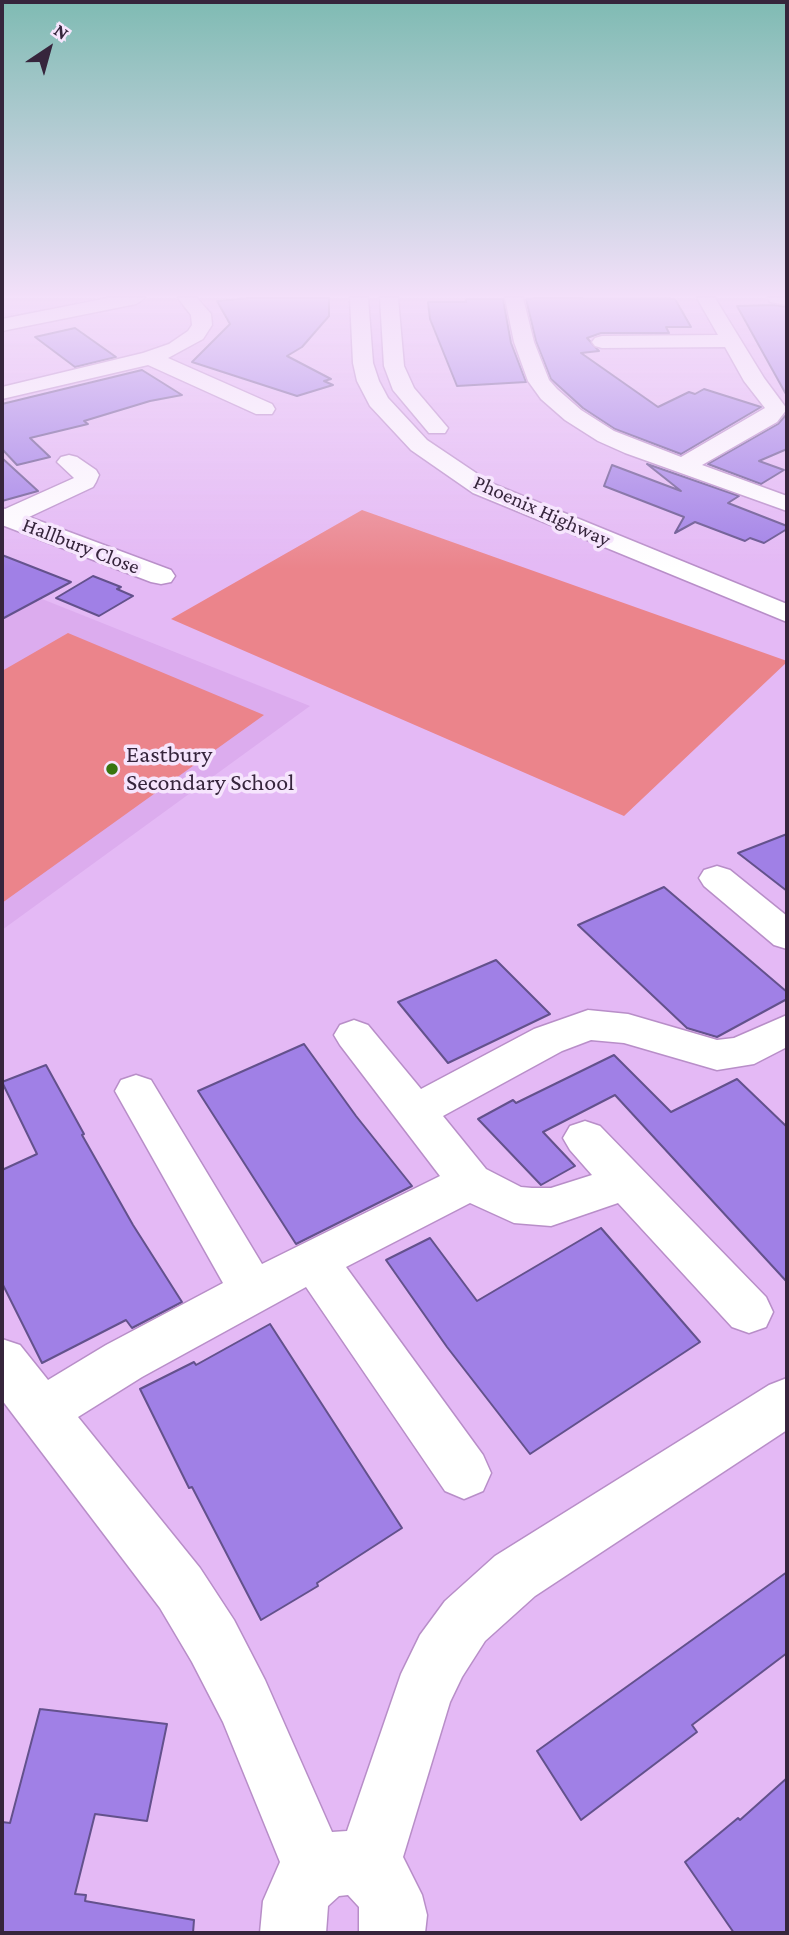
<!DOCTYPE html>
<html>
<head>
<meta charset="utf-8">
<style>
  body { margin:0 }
  #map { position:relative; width:789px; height:1935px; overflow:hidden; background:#e4b9f5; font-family:"Crimson Pro",serif }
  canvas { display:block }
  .frame { position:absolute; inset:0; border:4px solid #36253c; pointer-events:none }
  .north { position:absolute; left:14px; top:14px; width:70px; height:70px; -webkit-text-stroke:5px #f6e5fd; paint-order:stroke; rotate:36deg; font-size:19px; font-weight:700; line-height:28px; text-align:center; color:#36253c }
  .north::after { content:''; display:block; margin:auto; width:24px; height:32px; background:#36253c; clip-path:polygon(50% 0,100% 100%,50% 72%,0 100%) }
</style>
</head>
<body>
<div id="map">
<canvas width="789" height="1935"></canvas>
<div class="frame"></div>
<div class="north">N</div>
</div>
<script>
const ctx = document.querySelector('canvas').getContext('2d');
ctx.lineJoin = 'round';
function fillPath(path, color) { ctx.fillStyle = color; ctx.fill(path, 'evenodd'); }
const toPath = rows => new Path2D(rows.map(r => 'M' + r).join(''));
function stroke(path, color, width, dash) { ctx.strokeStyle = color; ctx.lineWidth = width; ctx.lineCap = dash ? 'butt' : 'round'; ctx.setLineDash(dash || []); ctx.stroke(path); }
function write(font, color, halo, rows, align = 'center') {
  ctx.font = font + ' "Crimson Pro",serif'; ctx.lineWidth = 7; ctx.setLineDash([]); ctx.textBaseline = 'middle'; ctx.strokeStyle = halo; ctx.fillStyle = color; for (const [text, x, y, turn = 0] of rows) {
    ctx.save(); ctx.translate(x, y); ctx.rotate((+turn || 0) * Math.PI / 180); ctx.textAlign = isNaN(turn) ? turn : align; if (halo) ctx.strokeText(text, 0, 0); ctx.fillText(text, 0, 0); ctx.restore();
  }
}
fillPath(toPath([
  [2,583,310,706,2,930]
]), '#dcacee');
fillPath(toPath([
  [362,510,787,661,787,662,624,816,171,619],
  [68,633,264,715,2,903,2,671]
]), '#eb848b');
const building = toPath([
  [250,298,329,298,329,316,302,347,287,356,331,379,324,381,333,385,297,396,192,362,230,324,217,301,250,298],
  [537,298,675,299,691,327,666,327,669,333,601,333,587,338,599,351,581,353,658,407,689,392,695,394,704,389,761,407,681,454,615,429,583,408,551,379,536,341,526,299,537,298],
  [466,299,503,299,511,343,526,382,457,386,430,319,428,302,466,302,466,299],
  [774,305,787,307,787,396,737,306,774,305],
  [75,328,116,357,75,367,35,337,75,328],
  [142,370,182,395,150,401,84,421,88,424,30,438,50,457,17,465,2,449,2,404,142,370],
  [786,415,787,449,759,461,784,470,761,484,708,464,778,424,786,415],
  [2,458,38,491,2,501,2,458],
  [647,464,739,496,728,503,787,526,787,529,764,543,750,538,745,541,695,522,675,533,684,517,604,486,612,465,681,491,647,464],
  [2,555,71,582,2,619,2,555],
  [93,576,121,587,117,589,133,596,99,616,56,598,93,576],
  [787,834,787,891,738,853,787,834],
  [664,887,787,992,787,999,717,1037,687,1028,578,925,664,887],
  [496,960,550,1014,448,1063,398,1002,496,960],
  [304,1044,356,1116,412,1186,296,1244,198,1091,304,1044],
  [614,1055,671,1112,737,1079,787,1127,787,1282,615,1095,543,1132,575,1166,541,1185,478,1119,513,1100,516,1103,614,1055],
  [46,1065,84,1134,82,1135,133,1225,182,1302,132,1328,126,1320,42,1363,2,1283,2,1170,37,1154,2,1082,46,1065],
  [601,1228,700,1342,530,1454,447,1347,386,1260,430,1238,477,1301,601,1228],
  [270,1324,402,1528,317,1583,318,1586,261,1620,192,1487,189,1488,140,1389,194,1362,196,1365,270,1324],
  [787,1572,787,1653,692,1725,697,1732,581,1820,537,1751,787,1572],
  [40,1709,167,1724,147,1821,95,1814,75,1894,86,1895,85,1901,194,1920,193,1933,2,1933,2,1822,10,1823,40,1709],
  [787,1778,787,1933,734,1933,685,1862,738,1818,740,1820,787,1778]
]);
fillPath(building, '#a080e6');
stroke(building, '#63518c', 2);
const minor = toPath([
  [108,298,145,298,136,304,2,331,2,319,108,298],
  [178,298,197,298,211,314,212,325,203,339,168,358,272,404,275,409,272,414,256,414,148,365,2,399,2,387,143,353,169,344,188,331,192,325,191,315,178,298],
  [505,298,523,298,534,342,549,380,557,389,581,410,614,431,681,457,765,408,744,381,725,347,602,348,595,346,592,342,595,338,602,336,718,335,697,298,715,298,764,378,787,409,777,422,702,465,787,496,787,511,625,453,598,441,565,420,541,399,528,381,514,342,505,298],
  [768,298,787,298,787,305,770,302,768,298],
  [69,455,77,457,96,470,99,475,96,482,93,487,29,517,171,570,175,576,171,582,161,584,151,582,2,525,2,508,5,509,74,478,57,462,61,457,69,455],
  [717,866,730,870,787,916,787,949,774,945,704,886,699,878,704,870,717,866],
  [588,1010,628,1014,717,1040,734,1038,787,1015,787,1047,754,1064,717,1070,624,1043,591,1040,562,1051,443,1116,486,1169,521,1187,532,1188,551,1188,592,1175,570,1150,563,1138,570,1126,585,1121,600,1126,766,1297,773,1312,766,1327,749,1333,732,1327,618,1203,551,1226,514,1223,470,1203,346,1267,483,1455,491,1473,483,1491,464,1499,445,1491,306,1287,142,1377,78,1417,200,1568,234,1620,265,1680,332,1832,347,1831,401,1674,420,1635,445,1601,495,1556,769,1385,787,1378,787,1430,535,1596,485,1641,462,1677,450,1702,403,1857,422,1895,427,1915,425,1933,359,1933,359,1907,348,1895,339,1896,328,1906,326,1933,260,1933,263,1901,280,1862,223,1722,192,1662,160,1608,2,1400,2,1339,20,1345,48,1380,106,1345,223,1283,115,1091,121,1080,136,1075,151,1080,262,1264,440,1176,340,1045,334,1035,340,1025,354,1020,368,1025,421,1089,534,1029,588,1010]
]);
const major = toPath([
  [350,298,368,298,373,363,379,381,388,398,427,440,491,483,787,604,787,622,473,493,411,450,370,406,357,381,353,363,350,298],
  [380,298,398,298,404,366,414,388,448,428,445,433,429,433,393,390,384,366,380,298]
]);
stroke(minor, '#b88ec8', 3);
stroke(major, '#b88ec8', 3);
fillPath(minor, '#fff');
fillPath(major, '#fff');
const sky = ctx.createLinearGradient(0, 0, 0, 569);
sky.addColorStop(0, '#7fbbb3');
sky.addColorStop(0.52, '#f3e0fa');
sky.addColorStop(1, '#f3e0fa00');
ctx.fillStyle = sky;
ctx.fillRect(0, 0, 789, 569);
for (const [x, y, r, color] of [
  [112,769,7,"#38750e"]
]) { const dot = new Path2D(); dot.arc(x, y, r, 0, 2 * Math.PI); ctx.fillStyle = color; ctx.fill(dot); stroke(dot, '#f6e5fd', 2.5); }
write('21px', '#36253c', '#f6e5fd', [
  ["Phoenix Highway",542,511,24],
  ["Hallbury Close",81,546,21]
]);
write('24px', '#36253c', '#f6e5fd', [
  ["Eastbury",126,755],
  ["Secondary School",126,783]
], 'left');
</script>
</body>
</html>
